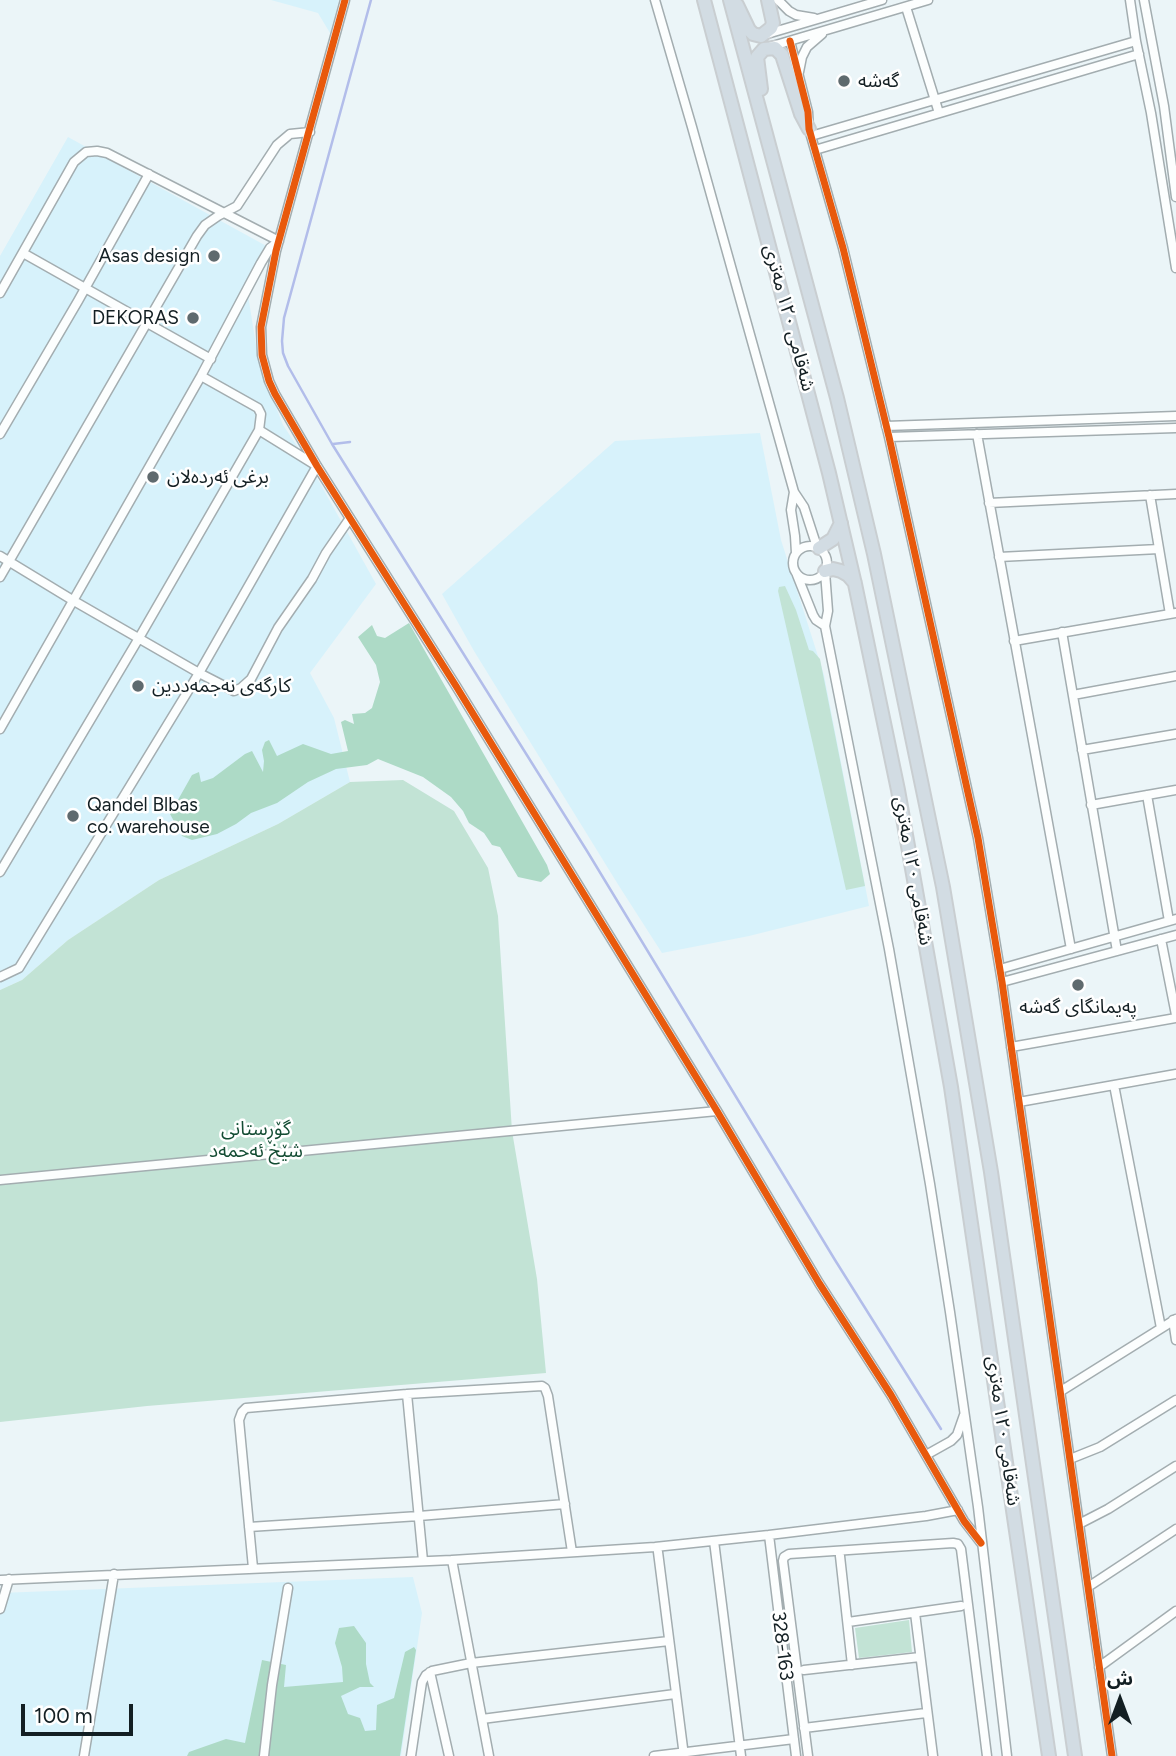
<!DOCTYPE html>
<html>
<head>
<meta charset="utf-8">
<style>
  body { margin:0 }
  #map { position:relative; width:1176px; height:1756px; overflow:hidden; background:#ebf5f8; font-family:Figtree,"Noto Sans Arabic",sans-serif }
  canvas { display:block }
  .north { position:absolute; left:1085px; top:1665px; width:70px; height:70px; -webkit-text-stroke:5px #fff; paint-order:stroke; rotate:0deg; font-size:19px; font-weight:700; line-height:28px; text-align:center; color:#131f23 }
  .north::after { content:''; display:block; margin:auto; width:24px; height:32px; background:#131f23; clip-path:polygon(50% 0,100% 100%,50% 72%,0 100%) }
  .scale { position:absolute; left:21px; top:1704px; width:112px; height:32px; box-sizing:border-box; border:4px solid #131f23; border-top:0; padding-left:9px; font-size:21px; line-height:24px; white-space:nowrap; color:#131f23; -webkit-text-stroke:5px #fff; paint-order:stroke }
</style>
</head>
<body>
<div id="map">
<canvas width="1176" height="1756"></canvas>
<div class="north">ش</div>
<div class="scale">100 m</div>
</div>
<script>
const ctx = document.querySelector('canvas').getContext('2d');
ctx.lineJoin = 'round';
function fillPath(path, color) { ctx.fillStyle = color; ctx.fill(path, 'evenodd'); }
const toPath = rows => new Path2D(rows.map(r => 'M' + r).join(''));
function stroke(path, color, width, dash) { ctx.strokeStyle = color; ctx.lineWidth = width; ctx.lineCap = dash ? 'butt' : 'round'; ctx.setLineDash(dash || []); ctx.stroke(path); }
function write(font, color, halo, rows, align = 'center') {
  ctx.font = font + ' Figtree,"Noto Sans Arabic",sans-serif'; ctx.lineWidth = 5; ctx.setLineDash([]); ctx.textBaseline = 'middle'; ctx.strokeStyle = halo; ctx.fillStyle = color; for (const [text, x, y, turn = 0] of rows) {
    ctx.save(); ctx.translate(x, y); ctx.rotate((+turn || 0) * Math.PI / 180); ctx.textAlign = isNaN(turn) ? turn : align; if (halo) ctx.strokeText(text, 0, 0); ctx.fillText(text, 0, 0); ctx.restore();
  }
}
fillPath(toPath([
  [271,0,339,0,330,33,318,13],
  [68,137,270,248,248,295,259,364,283,425,311,467,376,584,310,673,334,718,350,782,278,824,159,880,68,940,22,980,0,990,0,256],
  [760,433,781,540,824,675,869,906,749,936,662,953,619,886,474,651,442,594,615,441],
  [413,1577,422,1613,401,1756,0,1756,0,1593]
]), '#d7f2fb');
fillPath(toPath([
  [785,586,796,610,809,650,813,651,820,659,865,886,846,890,778,591,779,587],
  [403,780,454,811,488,868,498,916,512,1131,537,1279,546,1373,147,1406,0,1422,0,990,22,980,68,940,159,880,278,824,350,782],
  [909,1620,912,1652,859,1658,855,1628]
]), '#c2e3d5');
fillPath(toPath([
  [409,623,547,865,550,874,541,882,518,877,500,847,492,845,484,833,469,823,463,811,451,797,423,777,378,759,367,765,336,769,308,782,277,803,251,813,236,824,217,834,192,840,182,836,170,814,192,775,199,772,201,782,213,778,245,754,252,751,263,772,264,761,262,750,265,742,269,740,277,756,303,744,331,754,348,751,341,722,345,720,354,724,352,714,365,713,372,708,380,682,376,665,358,637,372,625,377,636,385,638],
  [354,1626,366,1643,366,1664,370,1683,374,1687,360,1687,341,1696,348,1714,360,1718,365,1731,376,1730,377,1705,394,1698,405,1652,414,1647,416,1650,400,1756,187,1756,189,1752,226,1739,245,1743,262,1660,286,1665,284,1687,343,1682,342,1667,335,1643,339,1628]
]), '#addac6');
stroke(toPath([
  [371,0,284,318,282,341,283,353,288,366,332,444,587,851,835,1260,941,1429],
  [333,444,350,442]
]), '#b2bdea', 2.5);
const minor = toPath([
  [345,0,276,251,261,327,262,355,269,381,275,394,317,466,456,686,717,1111,819,1283,891,1395,964,1521,981,1543],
  [655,0,692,127,794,492,804,507,817,547],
  [778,0,789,11,796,15,814,18],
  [1130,0,1136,41,1151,113,1176,268],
  [1144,0,1164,106,1176,197],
  [906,7,939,113],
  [767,34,882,0],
  [790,41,808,112,809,129,843,248,889,437,978,838,1002,982,1112,1756],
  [769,47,928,0],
  [799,72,802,57,807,47,822,34],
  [811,136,1136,41],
  [815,150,1139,54],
  [23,253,211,359],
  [0,293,74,162,86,152,97,151,107,153,279,241,270,248,261,263,201,376,0,729],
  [201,376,258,408,261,414,259,430],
  [886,426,1176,416],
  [0,434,78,301,149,174],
  [977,434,1071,949],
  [889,437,1176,428],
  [794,492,791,510,795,536,796,553],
  [1150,495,1170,614],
  [989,503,1176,494],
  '793 563a17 17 0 1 1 34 0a17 17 0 1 1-34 0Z',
  [0,556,74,601,199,673,234,691,241,688,251,679,278,628,312,579,326,553,350,518],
  [999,557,1159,549],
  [825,572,828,611,825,626,889,949,930,1184,950,1312,978,1507,1007,1756],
  [797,575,813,615,816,620,825,626],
  [0,577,197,236,205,225,218,216,237,206,277,145,290,134,310,132],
  [1062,632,1117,951],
  [1014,641,1176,613],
  [1073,695,1176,676],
  [1082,750,1176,734],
  [1147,795,1169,921],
  [1091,805,1176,790],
  [0,872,139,638,259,430,317,466,199,673,19,968,0,977],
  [1161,939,1176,1015],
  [1000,969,1176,919],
  [1002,982,1176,935],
  [1011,1047,1176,1018],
  [1114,1085,1161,1328],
  [1019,1102,1176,1074],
  [0,1180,717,1111],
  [1173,1320,1176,1340],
  [1061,1391,1176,1319],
  [407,1394,423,1561],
  [926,1455,951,1441,957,1435,964,1415],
  [1070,1459,1100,1447,1176,1400],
  [1079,1524,1108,1509,1176,1466],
  [249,1527,419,1516,565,1504],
  [769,1535,796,1756],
  [714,1541,741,1756],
  [658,1552,684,1756],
  [840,1556,852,1665],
  [452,1560,489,1756],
  [253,1568,239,1420,242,1412,246,1408,407,1394,542,1386,545,1388,548,1396,572,1552],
  [0,1580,452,1560,655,1547,769,1535,926,1516,958,1510],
  [1088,1587,1176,1529],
  [0,1609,9,1579],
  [915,1613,933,1756],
  [848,1622,961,1606],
  [1099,1667,1176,1611],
  [804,1670,920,1657],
  [430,1672,449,1756],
  [482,1719,675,1694],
  [804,1728,926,1713],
  [84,1756,114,1574],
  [264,1756,272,1685,288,1588],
  [411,1756,422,1682,426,1675,432,1671,471,1663,669,1641],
  [654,1756,794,1739],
  [808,1756,783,1561,784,1557,789,1554,953,1543,958,1544,961,1549,987,1756]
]);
const highway = toPath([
  [704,0,829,473,855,584,898,790,951,1087,1049,1756],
  [730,0,837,398,874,554,943,887,991,1172,1075,1756],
  [737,5,749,30,753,34,761,36,771,28,773,23,768,0],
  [761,89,757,57,764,49,775,48,782,55,801,114,809,129],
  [819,548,833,539,841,523],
  [825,571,833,569,841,571,848,575,855,583]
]);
stroke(minor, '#a3adb0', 11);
stroke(highway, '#c9ced1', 16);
stroke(minor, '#fcfefe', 8);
stroke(highway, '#d2dce3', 12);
stroke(toPath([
  [345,0,276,251,261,327,262,355,269,381,275,394,317,466,456,686,717,1111,819,1283,891,1395,964,1521,981,1543],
  [790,41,808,112,809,129,843,248,889,437,978,838,1002,982,1112,1756]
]), '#e8590c', 7);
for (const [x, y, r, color] of [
  [844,81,7,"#5f6a6e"],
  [214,256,7,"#5f6a6e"],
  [193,318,7,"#5f6a6e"],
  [153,477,7,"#5f6a6e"],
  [138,686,7,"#5f6a6e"],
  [73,816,7,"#5f6a6e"],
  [1078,985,7,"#5f6a6e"]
]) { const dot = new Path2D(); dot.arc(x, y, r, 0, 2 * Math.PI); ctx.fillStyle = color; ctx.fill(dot); stroke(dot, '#fff', 2.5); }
write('19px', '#131f23', '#fff', [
  ["گەشە",858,81],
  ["Asas design",200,256,"right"],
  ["DEKORAS",179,318,"right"],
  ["برغی ئەردەلان",167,477],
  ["کارگەی نەجمەددین",152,686],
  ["Qandel Blbas",87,805],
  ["co. warehouse",87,827],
  ["پەیمانگای گەشە",1078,1007,"center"]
], 'left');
write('19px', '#131f23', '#fff', [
  ["شەقامی ١٢٠ مەتری",789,318,75],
  ["شەقامی ١٢٠ مەتری",913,871,80],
  ["شەقامی ١٢٠ مەتری",1003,1431,82],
  ["328-163",782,1646,83]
]);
write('19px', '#134c33', '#fff', [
  ["گۆڕستانی",256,1129],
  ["شێخ ئەحمەد",256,1151]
]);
</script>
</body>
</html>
